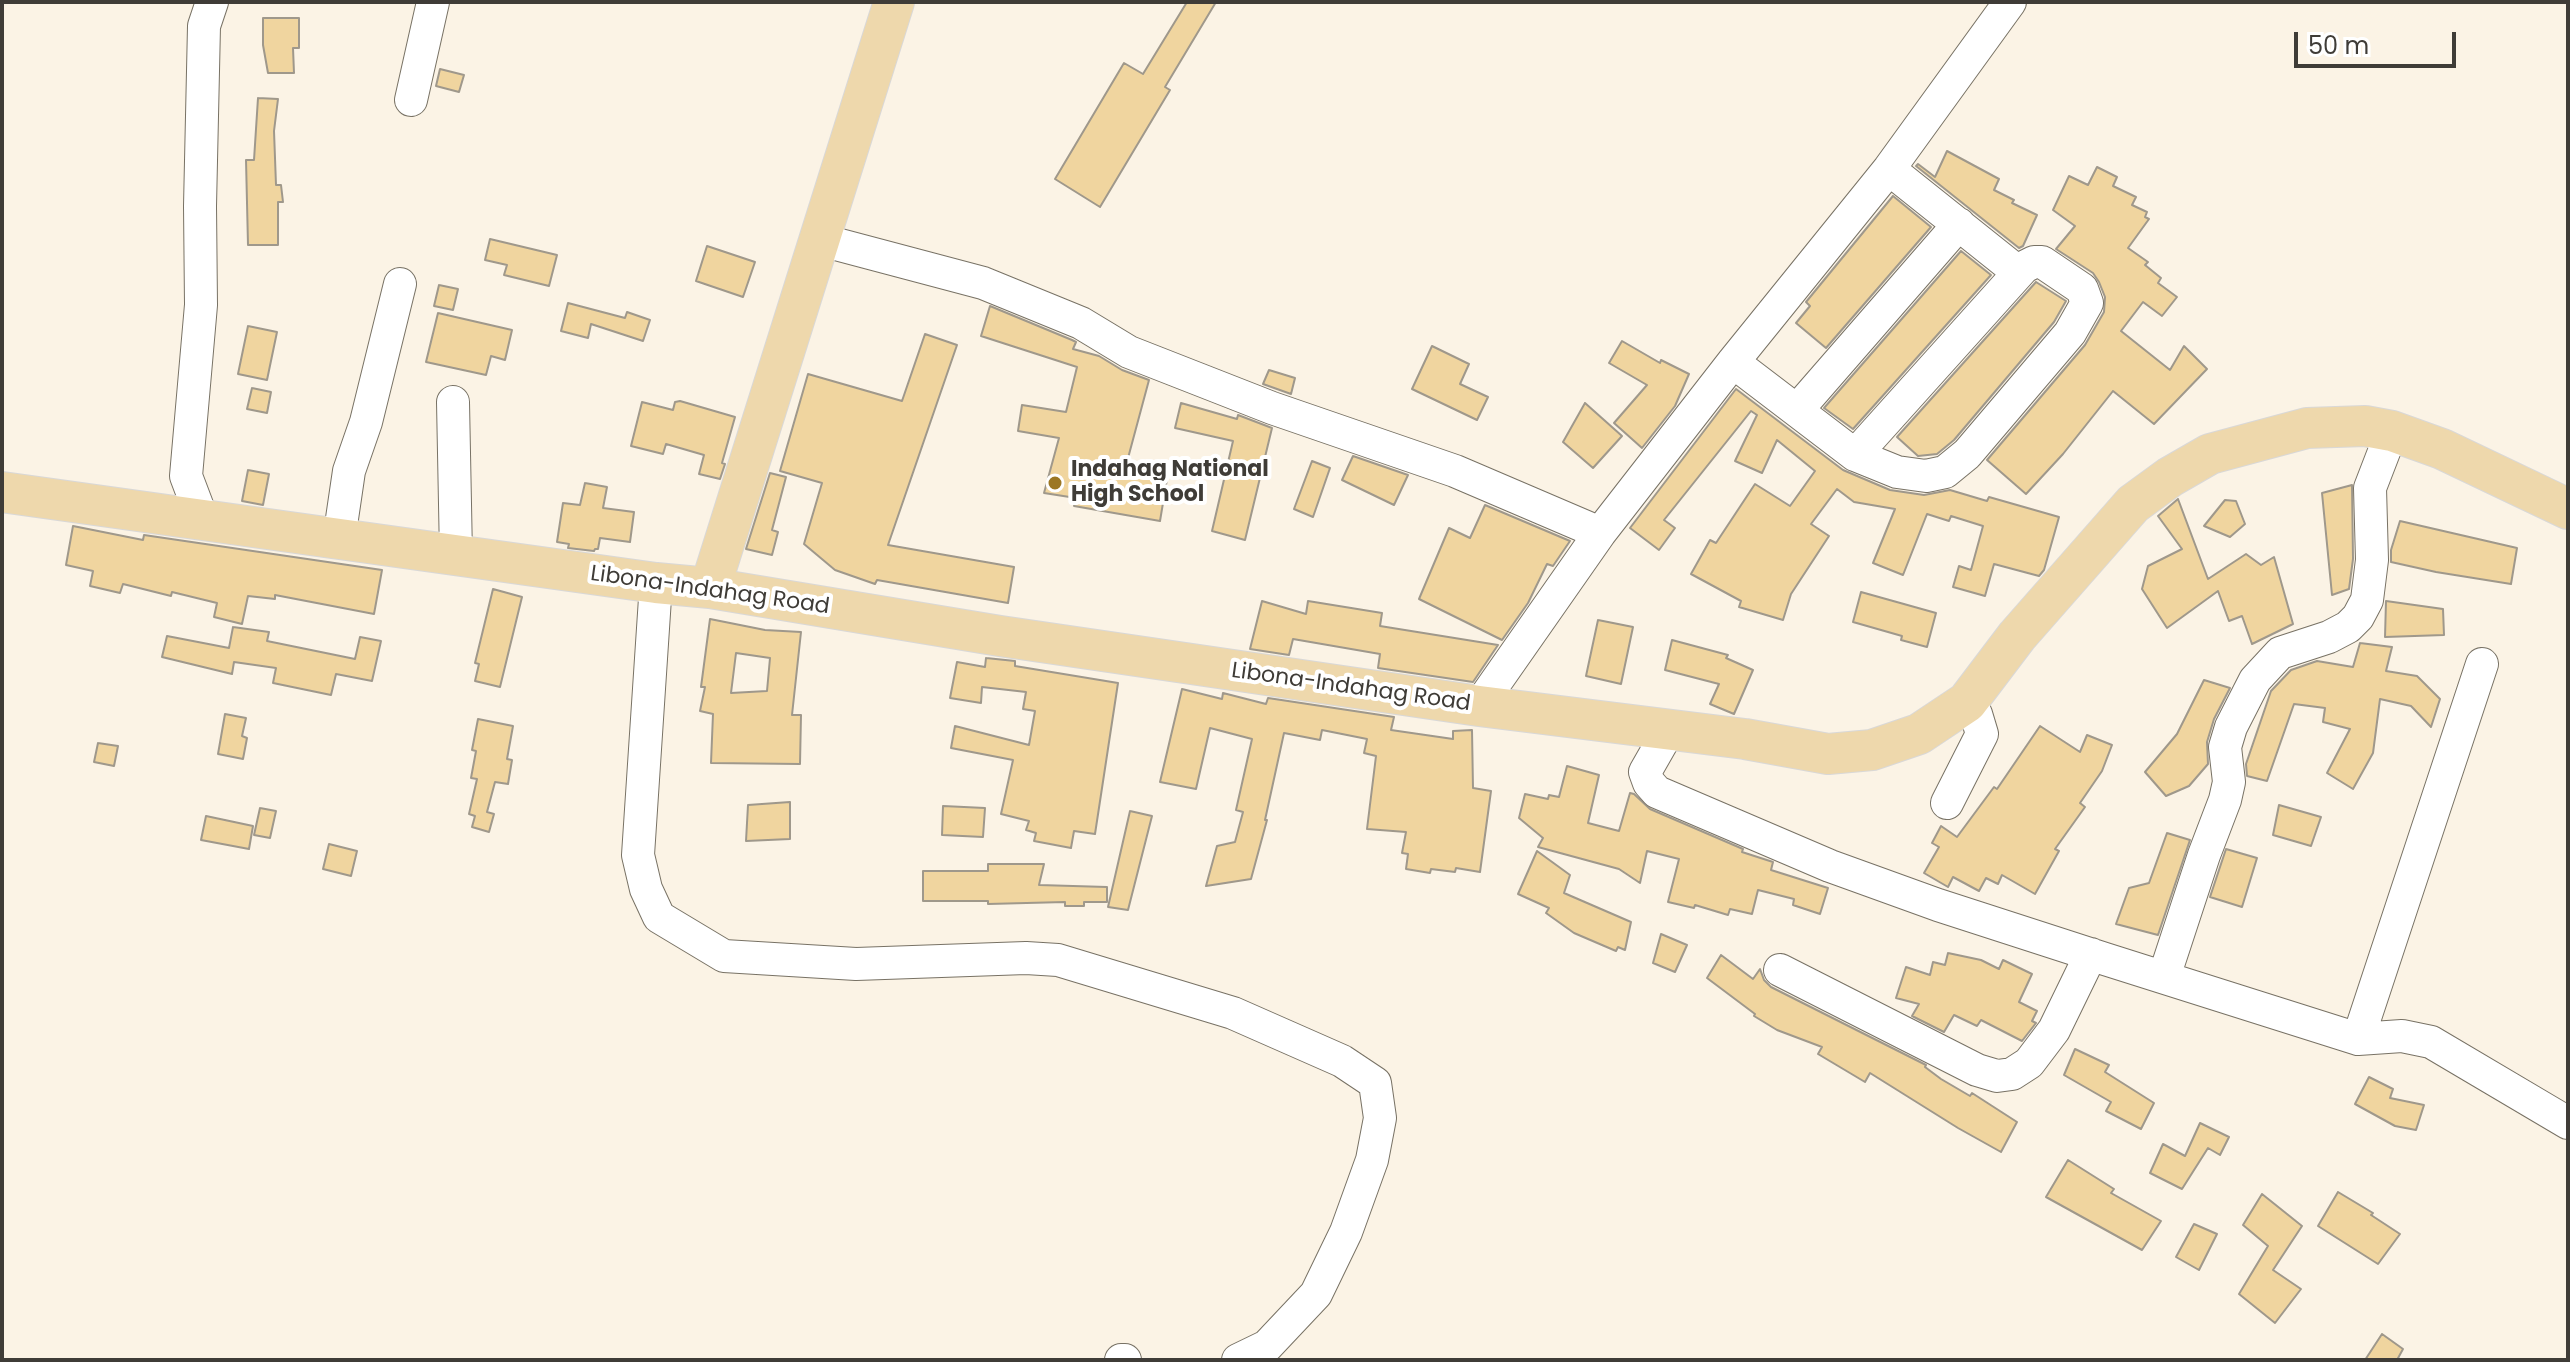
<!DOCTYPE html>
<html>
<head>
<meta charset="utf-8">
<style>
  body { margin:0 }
  #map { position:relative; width:2570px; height:1362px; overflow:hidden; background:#fbf3e5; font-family:Poppins,sans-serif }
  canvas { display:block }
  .frame { position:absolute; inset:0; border:4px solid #3f3c37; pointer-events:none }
  .scale { position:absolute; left:2294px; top:32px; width:162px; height:36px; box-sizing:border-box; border:4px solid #3f3c37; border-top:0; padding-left:10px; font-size:24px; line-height:28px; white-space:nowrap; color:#3f3c37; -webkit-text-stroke:6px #fff; paint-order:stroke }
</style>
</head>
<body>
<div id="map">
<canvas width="2570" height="1362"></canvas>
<div class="frame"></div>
<div class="scale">50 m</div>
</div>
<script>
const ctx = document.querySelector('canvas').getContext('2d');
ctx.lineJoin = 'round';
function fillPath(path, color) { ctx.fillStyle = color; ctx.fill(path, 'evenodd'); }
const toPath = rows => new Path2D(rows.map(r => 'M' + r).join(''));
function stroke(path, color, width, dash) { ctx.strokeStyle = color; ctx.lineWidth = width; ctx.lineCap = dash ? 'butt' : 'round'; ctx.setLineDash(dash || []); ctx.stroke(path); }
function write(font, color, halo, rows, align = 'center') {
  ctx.font = font + ' Poppins,sans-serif'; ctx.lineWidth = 8; ctx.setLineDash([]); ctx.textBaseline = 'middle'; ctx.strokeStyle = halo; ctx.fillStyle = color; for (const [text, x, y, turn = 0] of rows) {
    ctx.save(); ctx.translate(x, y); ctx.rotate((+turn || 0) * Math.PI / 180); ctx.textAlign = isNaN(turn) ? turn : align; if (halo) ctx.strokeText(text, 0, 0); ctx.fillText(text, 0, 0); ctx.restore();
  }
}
const building = toPath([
  [1187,2,1216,2,1165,87,1170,90,1100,207,1055,179,1124,63,1143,74,1187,2],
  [263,18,299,18,299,48,293,48,294,73,268,73,263,45,263,18],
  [440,69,464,75,459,92,436,86,440,69],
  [258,98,278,99,274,131,276,185,281,185,283,202,278,202,278,245,248,245,246,160,254,160,258,98],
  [1947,151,1999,179,1994,190,2014,200,2012,203,2037,215,2023,246,2019,248,1916,166,1918,164,1935,177,1947,151],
  [2097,167,2117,177,2113,186,2136,197,2132,205,2147,212,2145,217,2149,219,2128,248,2148,262,2145,265,2161,278,2158,283,2177,297,2162,316,2143,302,2121,331,2170,370,2184,346,2207,369,2154,424,2113,391,2063,454,2026,494,1987,460,2085,345,2104,312,2105,297,2099,282,2093,273,2056,249,2075,226,2053,210,2069,176,2088,185,2097,167],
  [1893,196,1931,227,1826,348,1796,323,1810,306,1806,302,1893,196],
  [490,239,557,255,549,286,504,275,507,265,485,260,490,239],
  [707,246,755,262,743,297,696,281,707,246],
  [1961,251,1991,275,1853,429,1824,408,1961,251],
  [2036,282,2066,301,2054,322,1954,440,1937,454,1918,456,1897,437,2036,282],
  [439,285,458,289,453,310,434,306,439,285],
  [568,303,625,318,627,312,650,320,643,341,591,324,588,338,561,331,568,303],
  [990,306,1072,340,1076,342,1073,349,1099,356,1122,370,1149,380,1124,473,1167,479,1160,521,1074,506,1076,498,1044,493,1059,438,1018,431,1022,405,1066,412,1077,367,981,336,990,306],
  [438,313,512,330,505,360,491,356,486,375,426,362,438,313],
  [248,326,277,332,267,380,238,374,248,326],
  [925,334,957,345,888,545,1014,567,1008,603,877,580,875,584,835,570,804,544,822,483,780,471,808,374,902,401,925,334],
  [1622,341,1660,363,1661,360,1689,374,1675,406,1642,448,1614,423,1647,385,1609,363,1622,341],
  [1432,346,1469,364,1460,384,1488,397,1477,420,1412,389,1432,346],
  [1269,370,1295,378,1291,394,1263,384,1269,370],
  [252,388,271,392,267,413,247,409,252,388],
  [1736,389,1843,470,1890,490,1924,495,1950,490,1987,501,1989,497,2059,517,2044,570,2039,576,1994,564,1985,596,1953,587,1959,566,1971,570,1983,526,1951,516,1949,521,1927,514,1903,575,1873,563,1895,509,1854,502,1837,489,1811,524,1829,536,1791,594,1783,620,1739,607,1741,601,1691,574,1710,540,1716,543,1755,484,1790,506,1815,471,1777,440,1762,473,1735,461,1757,415,1751,411,1664,520,1675,528,1659,550,1630,528,1736,389],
  [680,401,735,417,722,463,725,464,720,479,699,474,704,455,666,444,663,454,631,446,642,402,673,410,675,402,680,401],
  [1181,403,1237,419,1238,415,1272,428,1245,540,1212,531,1233,441,1175,428,1181,403],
  [1585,403,1622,436,1593,468,1563,442,1585,403],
  [1353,456,1408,475,1394,505,1342,480,1353,456],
  [1312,461,1330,468,1313,517,1294,509,1312,461],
  [248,470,269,474,263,505,242,501,248,470],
  [770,473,786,477,772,530,778,532,772,555,746,549,770,473],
  [585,483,607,487,603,508,634,512,630,542,600,538,598,549,595,549,594,551,568,548,569,544,557,542,563,503,580,505,585,483],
  [2352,485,2353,559,2349,589,2332,595,2322,493,2352,485],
  [2178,499,2208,579,2246,554,2261,565,2274,557,2293,624,2252,644,2242,616,2229,621,2218,591,2167,628,2142,589,2148,566,2182,549,2158,516,2178,499],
  [2225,500,2236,501,2245,524,2230,537,2204,526,2225,500],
  [1485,505,1570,541,1553,566,1547,564,1528,603,1502,640,1419,599,1449,528,1470,538,1485,505],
  [2400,521,2517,548,2511,584,2436,572,2391,562,2391,550,2400,521],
  [73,526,143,540,144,535,382,570,374,614,275,595,275,599,248,596,242,624,214,617,217,603,172,592,171,596,123,584,120,593,90,586,93,571,66,565,73,526],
  [493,589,522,597,500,687,475,681,479,664,475,663,493,589],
  [1861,592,1936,613,1927,647,1901,640,1902,636,1853,622,1861,592],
  [1262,601,1306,614,1308,601,1382,613,1380,626,1498,645,1473,682,1378,668,1380,654,1293,639,1289,655,1250,649,1262,601],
  [2386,601,2443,609,2444,635,2385,637,2386,601],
  [710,619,765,630,801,632,792,715,801,715,800,764,711,763,713,714,700,711,705,687,701,687,710,619],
  [736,653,770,658,767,691,731,693,736,653],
  [1598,620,1633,627,1621,684,1586,676,1598,620],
  [233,627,269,632,267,641,355,659,360,637,381,641,372,681,336,674,331,695,273,683,276,668,234,662,232,674,162,657,167,636,229,648,233,627],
  [1672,640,1728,655,1726,658,1753,670,1734,714,1710,704,1719,684,1665,670,1672,640],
  [2360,643,2392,647,2386,671,2417,676,2440,699,2431,727,2411,706,2380,699,2373,753,2353,789,2327,773,2350,729,2323,722,2325,708,2294,704,2267,781,2247,776,2246,764,2271,691,2291,670,2317,661,2353,667,2360,643],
  [986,658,1015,661,1015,666,1118,683,1095,834,1074,831,1071,848,1034,841,1036,833,1026,830,1029,821,1001,814,1013,760,951,748,955,726,1029,745,1035,711,1023,709,1026,692,982,687,981,703,950,698,957,662,985,667,986,658],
  [2204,680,2230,688,2214,719,2207,742,2208,764,2189,786,2166,796,2145,772,2177,734,2204,680],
  [1182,689,1222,699,1223,693,1266,704,1268,698,1394,717,1391,730,1453,739,1453,731,1472,730,1473,788,1491,791,1480,872,1456,868,1455,872,1431,869,1430,873,1406,869,1408,854,1402,853,1406,832,1367,829,1376,756,1364,753,1367,739,1322,730,1320,740,1284,733,1265,820,1267,820,1251,879,1206,886,1217,846,1235,842,1243,812,1236,810,1252,739,1210,728,1196,789,1160,782,1182,689],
  [225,714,246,718,242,736,247,738,243,759,218,754,225,714],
  [478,719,513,726,507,759,512,760,508,784,495,782,487,812,494,814,489,832,472,827,475,816,469,814,477,779,471,778,476,751,472,750,478,719],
  [2040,726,2080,752,2087,735,2112,745,2102,771,2080,803,2085,807,2055,849,2059,851,2035,894,2002,875,1998,884,1986,878,1979,891,1953,877,1948,887,1924,873,1939,847,1932,843,1941,826,1957,837,1994,787,1997,789,2040,726],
  [98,743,118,746,114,766,94,762,98,743],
  [1567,766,1599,775,1588,823,1619,831,1630,793,1634,794,1650,809,1743,849,1742,852,1773,862,1771,870,1828,888,1820,914,1793,905,1794,899,1758,890,1752,914,1730,909,1728,915,1695,905,1694,908,1668,902,1679,859,1647,851,1640,883,1619,869,1538,847,1543,838,1519,818,1525,794,1548,799,1549,795,1559,797,1567,766],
  [790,802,790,839,746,841,748,805,790,802],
  [2279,805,2321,817,2311,846,2273,835,2279,805],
  [943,806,985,808,983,837,942,835,943,806],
  [260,808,276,811,270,838,254,835,260,808],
  [1130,811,1152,816,1128,910,1108,907,1130,811],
  [206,816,253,826,249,849,201,840,206,816],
  [2167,833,2190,840,2158,935,2116,924,2129,888,2149,883,2167,833],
  [329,844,357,851,351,876,323,869,329,844],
  [2226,849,2257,858,2242,907,2210,897,2226,849],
  [1537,851,1570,875,1564,893,1631,922,1625,950,1618,947,1616,951,1574,933,1546,913,1549,908,1518,894,1537,851],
  [988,864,1044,864,1039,885,1107,887,1107,902,1084,902,1084,906,1065,906,1065,902,988,904,988,901,923,901,923,871,988,871,988,864],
  [1661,934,1687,945,1675,972,1653,963,1661,934],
  [1948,953,1981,960,1999,969,2003,960,2032,974,2019,1002,2037,1011,2032,1021,2036,1023,2022,1041,1981,1020,1977,1026,1954,1015,1944,1032,1912,1016,1919,1004,1896,998,1906,967,1930,975,1933,962,1945,965,1948,953],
  [1721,955,1753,979,1760,969,1764,980,1771,987,1926,1065,1925,1067,1941,1079,1970,1096,1972,1093,2017,1122,2001,1152,1958,1128,1870,1073,1865,1082,1818,1054,1822,1047,1777,1030,1754,1016,1755,1014,1707,978,1721,955],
  [2075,1049,2109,1065,2105,1072,2154,1103,2141,1129,2106,1111,2111,1102,2064,1075,2075,1049],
  [2369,1077,2393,1089,2390,1098,2424,1105,2416,1130,2395,1126,2355,1104,2369,1077],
  [2200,1123,2229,1137,2220,1155,2208,1148,2182,1189,2150,1173,2163,1144,2185,1156,2200,1123],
  [2068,1160,2114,1189,2111,1193,2161,1221,2142,1250,2046,1197,2068,1160],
  [2338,1192,2373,1213,2371,1215,2400,1234,2378,1264,2318,1226,2338,1192],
  [2262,1194,2302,1226,2273,1270,2301,1289,2275,1323,2239,1294,2268,1246,2243,1225,2262,1194],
  [2194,1224,2217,1234,2199,1270,2176,1257,2194,1224],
  [2382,1334,2403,1349,2397,1360,2365,1360,2382,1334]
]);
fillPath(building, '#f0d59f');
stroke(building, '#9f988b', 2);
const minor = toPath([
  [411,100,433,2],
  [1889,169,2018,272],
  [821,240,983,283,1081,323,1129,352,1272,408,1455,471,1600,533],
  [1733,362,1855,455,2024,267,2034,262,2042,262,2082,289,2087,303,2070,333,1967,454,1945,472,1926,476,1897,472,1855,455],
  [453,402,456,555],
  [1798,409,1959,224],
  [203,521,186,476,201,305,200,206,204,26,212,2],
  [339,539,349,471,366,422,400,284],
  [656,583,638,855,646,889,659,917,724,956,856,964,1026,958,1058,960,1233,1013,1342,1061,1375,1083,1380,1118,1372,1160,1346,1232,1316,1294,1267,1346,1238,1360],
  [1479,706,1600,533,1733,362,1889,169,2010,2],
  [1669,730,1645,772,1649,783,1657,792,1830,866,1938,905,2105,959,2358,1039,2402,1036,2431,1042,2568,1123],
  [1947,803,1982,734,1976,714,1967,702],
  [1780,970,1977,1070,1997,1076,2012,1074,2029,1063,2054,1030,2091,954],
  [2164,977,2204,855,2225,800,2229,782,2225,747,2231,727,2255,680,2280,653,2329,637,2348,627,2358,617,2367,600,2372,560,2370,488,2392,431],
  [2358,1039,2482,664],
  [1121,1360,1125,1360]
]);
const major = toPath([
  [2,492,656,583,710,588,1000,636,1479,706,1745,739,1828,754,1872,750,1919,734,1967,702,2017,636,2133,504,2170,477,2210,454,2307,428,2365,426,2392,431,2442,449,2568,509],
  [710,588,894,2]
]);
stroke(minor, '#787265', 34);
stroke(major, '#d9d8d7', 42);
stroke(minor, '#fff', 32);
stroke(major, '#eed8ac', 40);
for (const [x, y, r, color] of [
  [1055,483,8,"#9c7723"]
]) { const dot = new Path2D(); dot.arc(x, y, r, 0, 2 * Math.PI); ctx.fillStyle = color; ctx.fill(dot); stroke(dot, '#fff', 3); }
write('bold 22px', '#3f3c37', '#fff', [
  ["Indahag National",1071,470],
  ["High School",1071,495]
], 'left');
write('22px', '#3f3c37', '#fff', [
  ["Libona-Indahag Road",710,591,8],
  ["Libona-Indahag Road",1351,688,8]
]);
</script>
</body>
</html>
